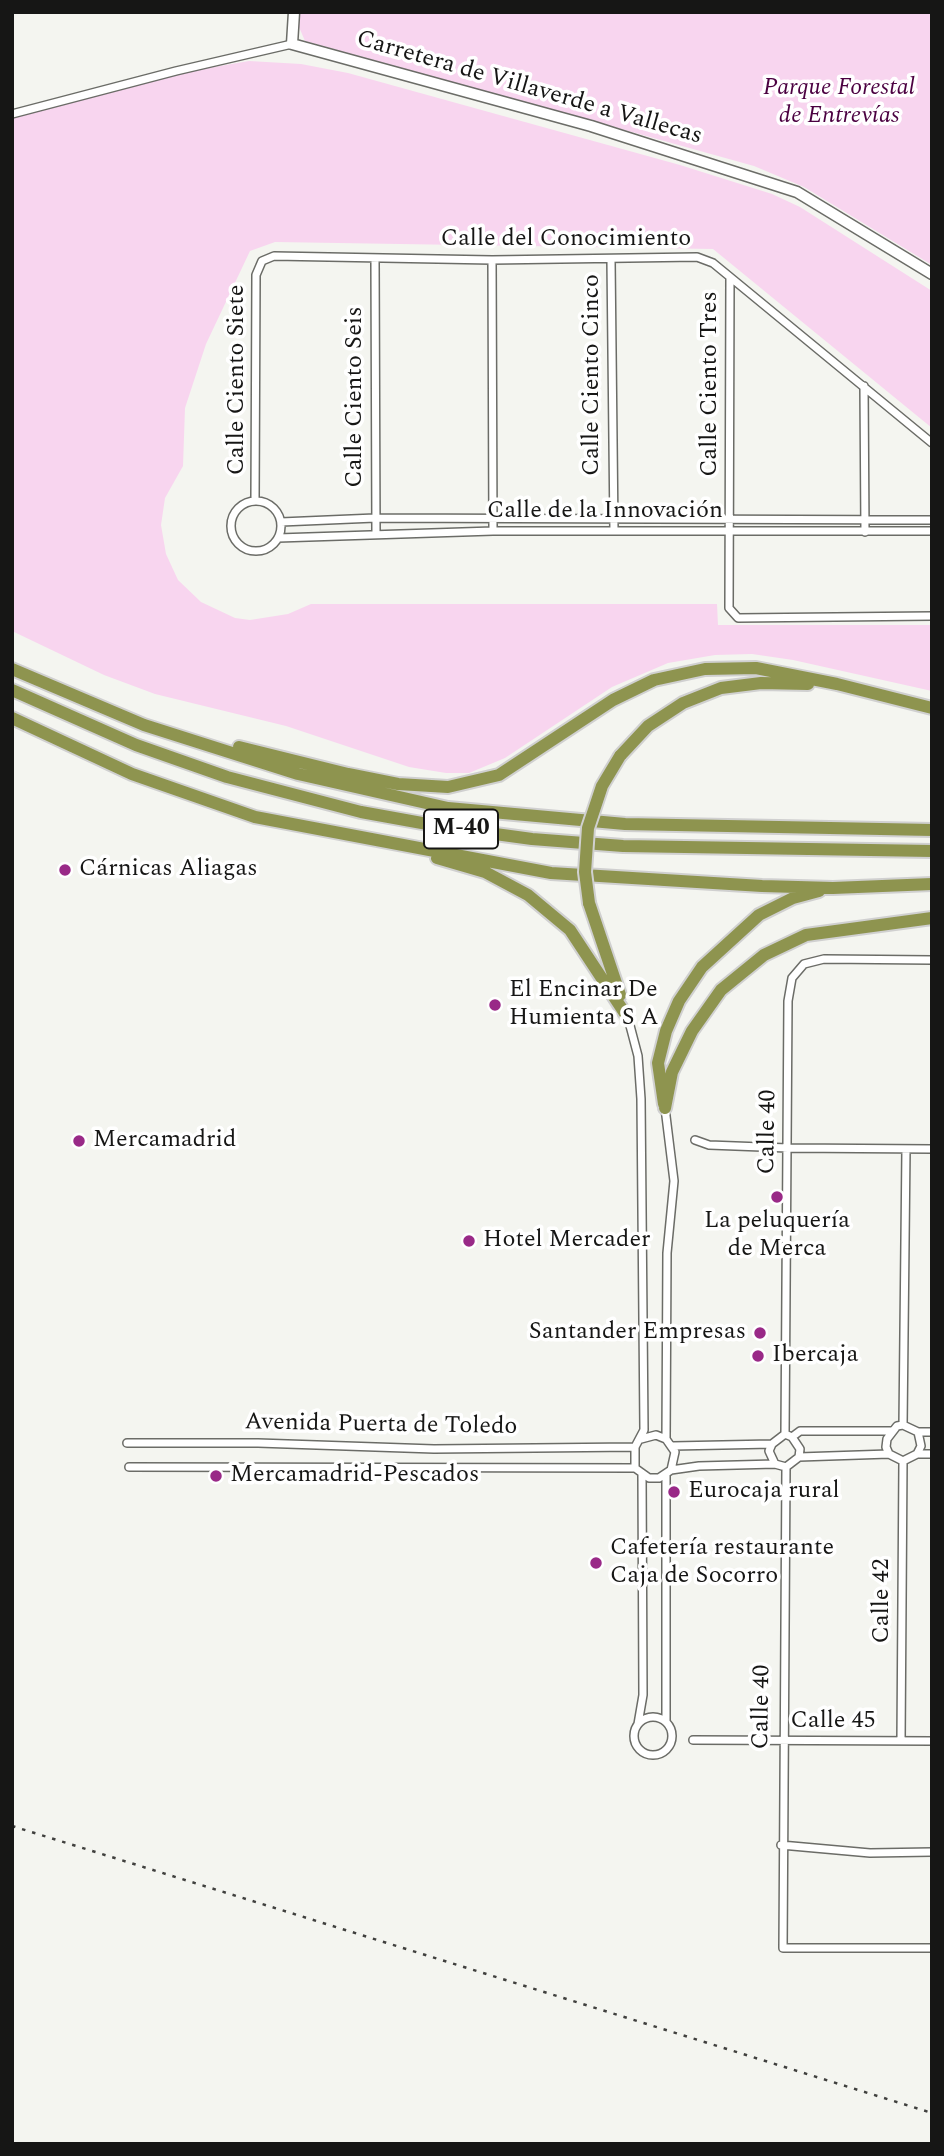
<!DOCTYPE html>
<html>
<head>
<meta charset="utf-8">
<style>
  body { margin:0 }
  #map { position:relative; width:944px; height:2156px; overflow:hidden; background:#f4f5f0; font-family:Spectral,serif }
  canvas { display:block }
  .frame { position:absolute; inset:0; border:14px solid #161615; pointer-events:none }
</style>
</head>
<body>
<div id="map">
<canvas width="944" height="2156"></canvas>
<div class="frame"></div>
</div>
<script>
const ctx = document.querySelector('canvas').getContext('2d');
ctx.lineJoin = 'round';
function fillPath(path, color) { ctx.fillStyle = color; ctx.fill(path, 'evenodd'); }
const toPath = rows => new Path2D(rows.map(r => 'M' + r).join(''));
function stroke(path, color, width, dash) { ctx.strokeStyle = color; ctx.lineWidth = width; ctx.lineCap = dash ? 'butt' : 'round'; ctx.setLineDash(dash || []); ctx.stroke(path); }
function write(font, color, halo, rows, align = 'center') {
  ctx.font = font + ' Spectral,serif'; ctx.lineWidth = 7; ctx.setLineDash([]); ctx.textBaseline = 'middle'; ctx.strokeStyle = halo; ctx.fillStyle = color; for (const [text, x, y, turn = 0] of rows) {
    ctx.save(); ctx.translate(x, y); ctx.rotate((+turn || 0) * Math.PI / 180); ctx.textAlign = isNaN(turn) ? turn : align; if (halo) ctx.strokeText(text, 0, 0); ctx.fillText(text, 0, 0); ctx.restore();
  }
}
fillPath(toPath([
  [300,12,932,12,932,265,804,187,754,166,305,41,299,27],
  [249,61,301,64,348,73,680,165,772,194,800,207,932,291,932,428,713,249,275,242,250,251,206,344,185,408,183,466,165,498,161,525,166,554,178,580,201,602,235,618,250,620,288,614,311,604,717,604,718,625,932,625,932,691,793,660,752,654,715,655,668,663,612,687,505,758,469,773,446,773,409,767,286,726,155,694,104,675,12,631,12,119,42,108,179,73]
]), '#f8d5ef');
const street = toPath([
  [12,114,176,71,292,44],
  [375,259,376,535],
  [492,260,493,531],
  [611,260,614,531],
  [730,277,729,608,738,618,932,616],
  [864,386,865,532],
  [255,500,256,275,262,261,274,256,492,260,697,257,713,263,932,443],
  '231 526a25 25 0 1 1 50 0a25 25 0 1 1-50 0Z',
  [281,522,375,518,932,520],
  [278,538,493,531,932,531],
  [628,1018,638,1056,641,1099,644,1430,635,1447,635,1468,649,1478,659,1478,671,1470,699,1466,775,1464,786,1467,799,1457,800,1449,792,1437,785,1434,772,1444,769,1451,775,1464],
  [665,1108,674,1181,667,1253,666,1439],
  [695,1140,709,1145,788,1148,932,1149],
  [903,1425,906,1149],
  [932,1432,918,1432,903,1425,897,1426,887,1439,886,1447,889,1454,903,1461,917,1454,932,1454],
  [785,1434,788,1001,792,978,804,964,824,959,932,960],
  [792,1437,800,1431,891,1431],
  [641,1439,656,1435,666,1439,675,1452,671,1470],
  [127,1443,258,1443,434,1449,635,1447],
  [673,1446,772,1444],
  [917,1454,921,1446,918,1432],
  [799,1457,889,1454],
  [129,1467,635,1468],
  [786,1467,783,1948,932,1948],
  '634 1736a19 19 0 1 1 38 0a19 19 0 1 1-38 0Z',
  [666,1721,666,1475],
  [638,1724,643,1695,642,1475],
  [693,1740,932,1741],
  [901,1741,903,1461],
  [781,1845,870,1853,932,1852]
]);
const secondary = toPath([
  [294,12,292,44,591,126,797,192,932,274]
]);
const highway = toPath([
  [12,669,144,725,298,774,448,808,625,824,932,830],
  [12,690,136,745,227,777,361,812,444,827,532,839,623,846,932,851],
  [12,718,132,774,255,817,551,873,762,886,833,888,932,884],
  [239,747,348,774,398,784,448,787,499,775,613,700,654,680,705,669,756,668,837,684,932,708],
  [620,756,648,726,683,703,721,688,761,683,808,684],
  [437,858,485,872,528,895,570,930,628,1018],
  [589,903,620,995],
  [664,1104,658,1063,666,1031,679,1001,702,967,759,915,793,898,819,891],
  [665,1108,672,1072,692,1031,721,990,764,955,806,935,932,918]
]);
stroke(street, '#6b6c67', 10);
stroke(secondary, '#6b6c67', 13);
stroke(highway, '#d0d0d0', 16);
stroke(street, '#fff', 7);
stroke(secondary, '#fff', 10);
stroke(highway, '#8e944f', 12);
stroke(toPath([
  [12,1826,932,2113]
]), '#40403e', 2.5, [3.5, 7]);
const highwayBridge = toPath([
  [589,903,585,872,588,828,602,786,620,756]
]);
stroke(highwayBridge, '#d0d0d0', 16, []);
stroke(highwayBridge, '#8e944f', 12);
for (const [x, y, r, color] of [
  [65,870,7,"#992987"],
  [495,1005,7,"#992987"],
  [79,1141,7,"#992987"],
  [777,1197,7,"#992987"],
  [469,1241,7,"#992987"],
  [760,1333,7,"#992987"],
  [758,1356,7,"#992987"],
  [216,1476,7,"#992987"],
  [674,1492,7,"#992987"],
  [596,1563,7,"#992987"]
]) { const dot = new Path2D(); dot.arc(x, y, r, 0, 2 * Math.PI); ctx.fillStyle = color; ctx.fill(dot); stroke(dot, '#fff', 2.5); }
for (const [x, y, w] of [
  [461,829,74]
]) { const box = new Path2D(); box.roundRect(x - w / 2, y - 19.5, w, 39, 5); ctx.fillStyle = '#fff'; ctx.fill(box); stroke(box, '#161615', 2); }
write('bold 23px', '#161615', null, [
  ["M-40",461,829]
]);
write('24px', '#161615', '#fff', [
  ["Carretera de Villaverde a Vallecas",529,89,16],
  ["Calle del Conocimiento",566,240],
  ["Calle Ciento Cinco",593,375,-90],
  ["Calle Ciento Siete",238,380,-90],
  ["Calle Ciento Tres",711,384,-90],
  ["Calle Ciento Seis",356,397,-90],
  ["Calle de la Innovación",605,512],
  ["Calle 40",769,1132,-89],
  ["Avenida Puerta de Toledo",381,1426,1],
  ["Calle 42",883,1601,-90],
  ["Calle 40",763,1707,-89],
  ["Calle 45",833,1722]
]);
write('italic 24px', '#4b0141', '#fff', [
  ["Parque Forestal",839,89],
  ["de Entrevías",839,117]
]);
write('24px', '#161615', '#fff', [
  ["Cárnicas Aliagas",79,870],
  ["El Encinar De",509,991],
  ["Humienta S A",509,1019],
  ["Mercamadrid",93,1141],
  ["La peluquería",777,1222,"center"],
  ["de Merca",777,1250,"center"],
  ["Hotel Mercader",483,1241],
  ["Santander Empresas",746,1333,"right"],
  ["Ibercaja",772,1356],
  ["Mercamadrid-Pescados",230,1476],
  ["Eurocaja rural",688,1492],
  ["Cafetería restaurante",610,1549],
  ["Caja de Socorro",610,1577]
], 'left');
</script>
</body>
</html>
